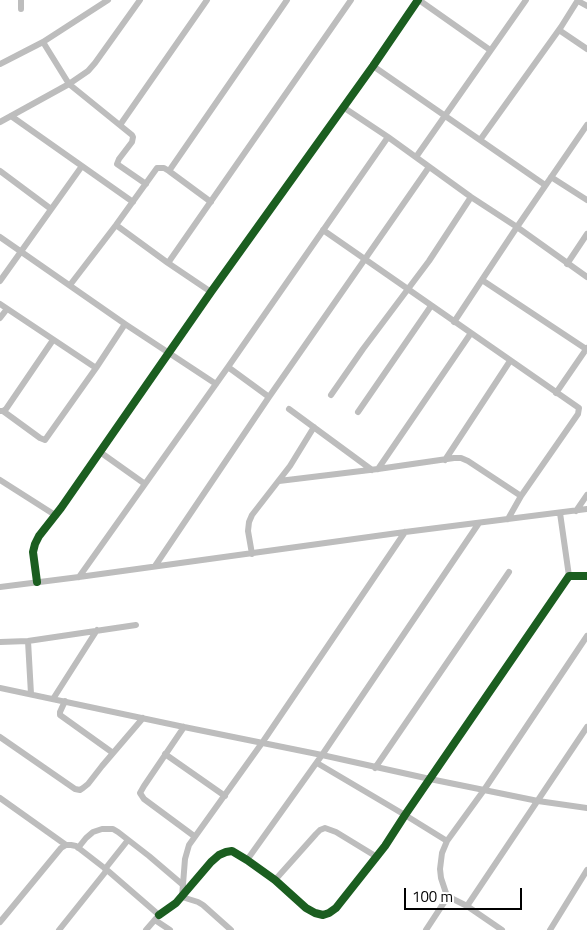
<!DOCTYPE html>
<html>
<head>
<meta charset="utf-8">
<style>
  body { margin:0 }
  #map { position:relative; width:587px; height:930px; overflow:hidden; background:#fff; font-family:"Titillium Web",sans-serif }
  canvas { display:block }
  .scale { position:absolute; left:404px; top:888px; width:118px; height:22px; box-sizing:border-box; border:2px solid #000; border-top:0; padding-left:6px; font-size:15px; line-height:18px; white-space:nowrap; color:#000; -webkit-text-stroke:4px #fff; paint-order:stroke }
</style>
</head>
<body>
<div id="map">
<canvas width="587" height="930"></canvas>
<div class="scale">100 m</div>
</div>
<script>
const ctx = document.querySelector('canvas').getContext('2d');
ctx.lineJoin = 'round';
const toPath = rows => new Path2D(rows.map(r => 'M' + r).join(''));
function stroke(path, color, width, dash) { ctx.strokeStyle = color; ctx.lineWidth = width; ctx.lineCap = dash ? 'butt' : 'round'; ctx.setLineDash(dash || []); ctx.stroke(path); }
stroke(toPath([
  [419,0,490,50],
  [578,1,587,6],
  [21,9,21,0],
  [559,30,587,49],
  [43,42,69,84,132,135,133,137,132,142,119,159,117,164,146,184],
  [0,64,43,42,108,0],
  [373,66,545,185],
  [343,107,388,137,471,197,517,227,587,277],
  [11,116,133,202],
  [0,122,69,84,88,71,95,63,140,0],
  [120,125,207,0],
  [480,140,561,27,578,0],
  [416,157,526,0],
  [0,171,51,209],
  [169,171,287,0],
  [551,177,587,200],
  [116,225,168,263,211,292],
  [323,230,579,408,578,414,521,496,508,519],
  [0,237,125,324,96,368,45,440,40,438,3,411],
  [168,263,351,0],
  [567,264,587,234],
  [482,280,586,349],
  [0,281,82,166],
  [70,285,116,225,157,168,164,168,169,171,211,202],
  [0,304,96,368],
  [0,318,7,309],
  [454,322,517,227,587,125],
  [125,324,216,384],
  [228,367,269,397],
  [556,393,587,348],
  [331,395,363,349,429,261,471,197],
  [289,409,372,470],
  [1,411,3,411,6,409,53,340],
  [358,412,431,306],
  [100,452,145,484],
  [445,460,510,361],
  [378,469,471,333],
  [0,480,55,515],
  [279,481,378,469,454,458,461,458,468,461,521,496],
  [576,511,587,495],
  [560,513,569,576],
  [252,554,248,531,249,522,252,515,290,466,314,427],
  [155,566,269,397,429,167],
  [79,577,228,367,388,137],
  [37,582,33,552,35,544,39,536,61,508,211,292,373,66,418,0],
  [0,587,79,577,405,532,587,509],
  [28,641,31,694],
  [0,642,28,641,136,625],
  [0,688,184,727,322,755,430,779,538,801,587,808],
  [53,699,97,630],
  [65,701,60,712,60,715,113,753],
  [184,727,144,786,140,793,144,799,194,836],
  [0,737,75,789,80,790,83,788,88,784,102,766,143,718],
  [165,754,225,796],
  [317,763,405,815,447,841,442,853,440,869,441,878,447,896,445,901,426,930],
  [375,768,509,572],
  [0,798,66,845],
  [447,841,484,790,587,636],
  [78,848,86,838,93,832,102,829,113,829,118,832,149,856,183,885],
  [247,860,322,755,479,523],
  [105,869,128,840],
  [275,880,316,834,320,830,325,828,336,832,377,857],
  [447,896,467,906,502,930],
  [467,906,587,727],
  [159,915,176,903,211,862,219,855,226,852,232,851,247,860,275,880,306,908,315,913,323,915,329,913,336,908,385,846,405,815,569,576,587,576],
  [155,920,170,930],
  [0,922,61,848,66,845,71,845,76,846,107,870,159,915,146,930],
  [59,930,107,870],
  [231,930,203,905,198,902,182,897,185,859,189,845,262,743,405,532],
  [550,930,587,870]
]), '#bdbdbd', 6);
stroke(toPath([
  [37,582,33,552,35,544,39,536,61,508,211,292,373,66,418,0],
  [159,915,176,903,211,862,219,855,226,852,232,851,247,860,275,880,306,908,315,913,323,915,329,913,336,908,385,846,405,815,569,576,587,576]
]), '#1b5e20', 8);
</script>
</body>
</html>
